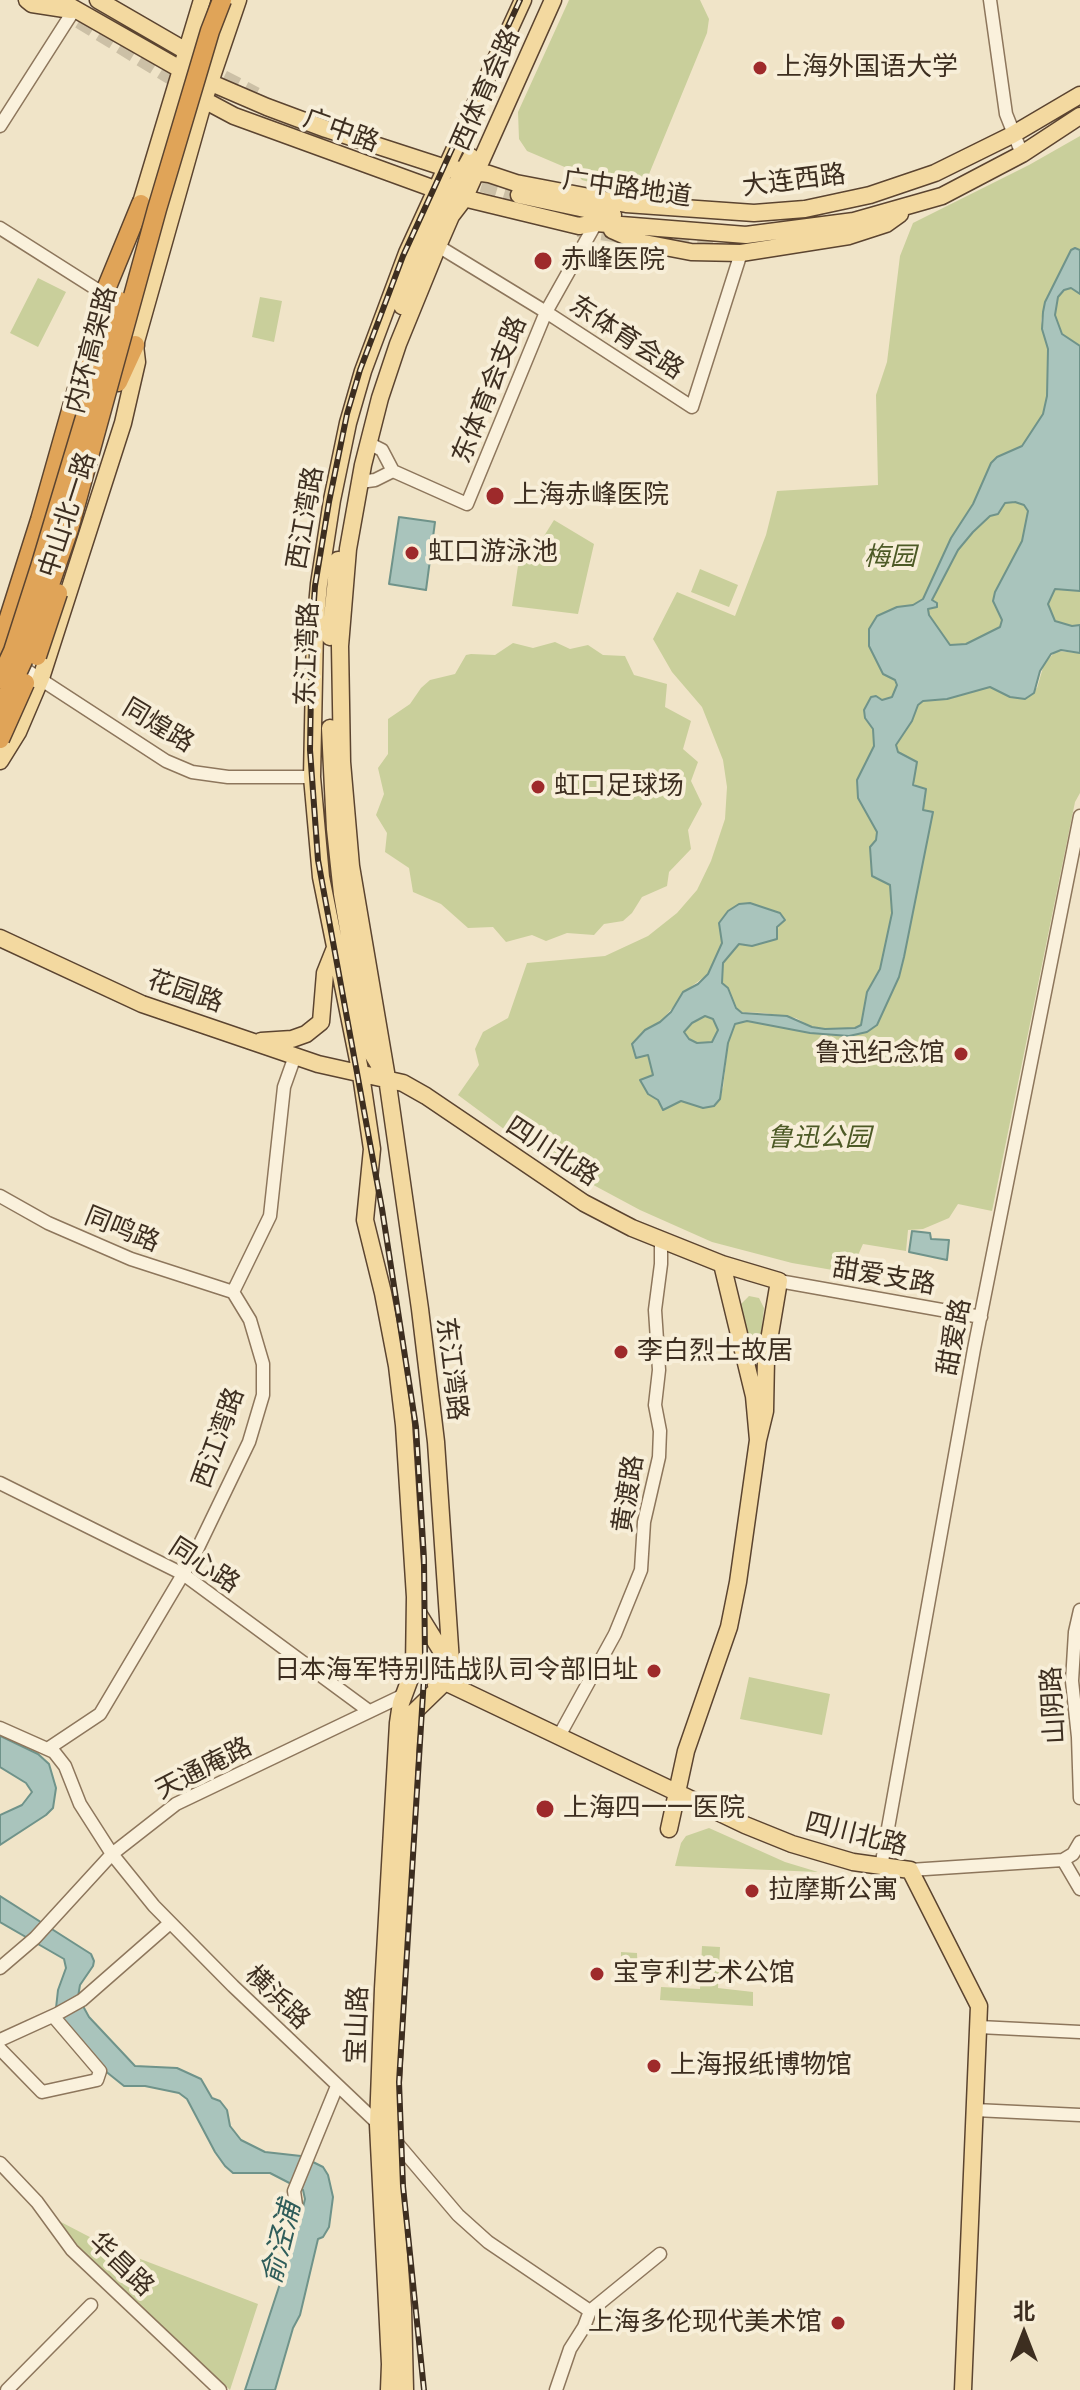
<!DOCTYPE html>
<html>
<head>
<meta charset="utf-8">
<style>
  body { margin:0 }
  #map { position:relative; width:1080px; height:2390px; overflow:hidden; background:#f0e4c8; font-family:"Noto Serif","Noto Sans SC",serif }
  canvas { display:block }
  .north { position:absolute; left:984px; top:2294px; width:80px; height:80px; -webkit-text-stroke:6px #f7eed8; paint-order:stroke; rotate:0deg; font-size:22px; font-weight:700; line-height:32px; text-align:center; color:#3d2e20 }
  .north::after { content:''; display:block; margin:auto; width:28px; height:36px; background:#3d2e20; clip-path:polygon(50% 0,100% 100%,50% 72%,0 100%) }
</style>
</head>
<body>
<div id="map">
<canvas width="1080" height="2390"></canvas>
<div class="north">北</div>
</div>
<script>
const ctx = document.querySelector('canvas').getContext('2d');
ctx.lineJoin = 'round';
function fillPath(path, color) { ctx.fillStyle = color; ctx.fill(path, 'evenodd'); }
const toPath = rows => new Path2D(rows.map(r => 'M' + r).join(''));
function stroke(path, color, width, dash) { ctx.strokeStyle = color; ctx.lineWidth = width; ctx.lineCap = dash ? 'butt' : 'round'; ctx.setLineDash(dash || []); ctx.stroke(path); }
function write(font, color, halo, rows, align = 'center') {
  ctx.font = font + ' "Noto Serif","Noto Sans SC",serif'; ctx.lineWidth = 8; ctx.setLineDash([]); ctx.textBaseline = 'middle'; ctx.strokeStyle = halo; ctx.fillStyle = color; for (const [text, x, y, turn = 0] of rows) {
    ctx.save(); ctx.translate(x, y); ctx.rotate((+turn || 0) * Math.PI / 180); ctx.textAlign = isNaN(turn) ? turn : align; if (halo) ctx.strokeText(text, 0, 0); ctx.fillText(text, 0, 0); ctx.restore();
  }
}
fillPath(toPath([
  [569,0,700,0,709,19,707,33,647,179,636,185,615,189,582,180,574,171,527,151,519,139,518,112],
  [1080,136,1080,250,1071,250,1045,302,1041,321,1048,349,1047,396,1043,414,1022,447,991,463,973,504,951,538,923,600,913,605,897,607,870,646,883,673,895,680,897,685,892,697,882,700,865,718,873,729,874,746,857,780,858,798,877,831,880,879,890,885,892,899,890,927,880,969,867,992,861,1025,855,1028,825,1029,812,1027,796,1018,764,1013,742,1012,736,1008,728,988,721,983,722,963,739,944,752,946,777,939,780,913,750,903,722,934,722,943,708,974,692,986,660,1022,645,1030,647,1054,653,1075,641,1080,648,1094,658,1100,662,1110,681,1101,703,1108,723,1088,728,1043,735,1024,747,1021,810,1033,849,1036,877,1025,899,977,904,957,932,813,923,810,906,758,898,752,896,745,918,705,923,701,947,699,990,687,1010,697,1037,688,1044,664,1056,651,1080,653,1080,793,1075,802,992,1211,958,1204,949,1218,923,1229,908,1230,906,1251,863,1244,850,1273,792,1263,712,1242,640,1210,543,1158,458,1095,479,1065,475,1049,483,1032,508,1018,527,963,605,956,648,936,677,913,697,890,711,861,725,819,727,787,723,760,702,707,672,672,653,639,677,592,735,616,766,535,777,491,878,485,876,395,887,362,900,256,913,223,1029,165],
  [38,278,66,292,38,347,10,333],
  [1071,288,1080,294,1080,346,1062,334,1055,315,1058,297,1065,290],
  [260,297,282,301,274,342,252,337],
  [1015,502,1024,505,1028,511,1022,541,995,592,993,601,1002,620,1000,627,966,644,949,645,929,615,928,609,958,550,973,532,990,516,998,514,1005,503],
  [554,520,594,544,578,614,512,606,519,559,529,560],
  [700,569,738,585,729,607,691,592],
  [1055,589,1080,591,1080,625,1072,626,1055,621,1048,604],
  [555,642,570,649,588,645,603,655,625,656,634,675,667,684,665,707,691,721,683,749,698,762,691,781,702,804,688,830,691,849,669,872,667,886,642,897,632,913,623,921,604,924,594,935,567,933,546,941,532,935,506,942,493,927,468,928,441,904,413,892,409,868,385,852,387,833,376,815,384,794,378,768,388,754,388,719,410,704,421,688,430,680,455,674,466,655,471,654,495,655,513,643,533,648],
  [705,1016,713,1019,719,1030,712,1042,697,1043,689,1039,683,1032,692,1023],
  [749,1296,759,1298,764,1308,759,1353,753,1358,750,1357,740,1305],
  [749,1677,830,1694,822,1735,740,1719],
  [709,1828,785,1862,818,1872,675,1866,681,1843,686,1836],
  [702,1946,720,1947,718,1988,753,1992,753,2006,660,2000,661,1987,700,1989],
  [621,1952,637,1953,638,1985,621,1986],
  [57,2220,109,2247,258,2304,230,2390,77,2246]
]), '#c9cf9b');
const water = toPath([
  [1075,248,1080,250,1080,294,1071,288,1064,290,1058,297,1055,315,1062,334,1080,346,1080,591,1055,589,1048,604,1055,621,1072,626,1080,625,1080,653,1061,650,1051,654,1040,671,1034,693,1025,699,1010,697,990,687,947,699,923,701,918,705,912,721,896,745,898,752,917,762,913,785,926,789,923,810,933,812,904,957,899,977,877,1025,867,1032,849,1036,810,1033,747,1021,735,1024,728,1043,720,1099,714,1106,703,1108,681,1101,663,1110,658,1100,648,1094,640,1080,653,1075,648,1055,636,1058,632,1044,645,1030,660,1022,671,1012,683,992,698,984,708,974,722,943,719,923,728,911,739,904,750,903,780,913,785,920,777,927,777,939,752,946,739,944,723,963,722,983,728,988,736,1008,742,1013,787,1016,812,1027,825,1029,855,1028,861,1025,867,992,880,969,892,913,890,885,872,876,870,847,876,840,877,832,858,798,857,780,874,746,873,729,865,718,864,710,871,697,876,696,882,700,892,697,897,685,895,680,883,674,869,646,869,629,877,616,897,607,913,605,923,599,951,538,973,504,991,463,997,457,1022,446,1043,414,1047,396,1048,349,1042,329,1043,312,1045,302,1071,250,1075,248],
  [1015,502,1024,505,1028,511,1022,541,995,592,993,601,1002,620,1000,627,966,644,950,645,929,615,928,609,937,607,937,603,932,600,958,550,973,532,990,516,998,514,1005,503,1015,502],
  [705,1016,713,1019,718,1030,712,1042,697,1043,689,1039,684,1032,692,1023,705,1016],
  [399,517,435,522,426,590,389,584,399,517],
  [912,1231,930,1233,931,1239,949,1240,947,1260,909,1252,912,1231],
  [0,1736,38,1754,49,1764,56,1788,53,1808,46,1815,0,1845,0,1815,22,1805,32,1792,26,1783,0,1767,0,1736],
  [0,1896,91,1954,94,1961,93,1966,80,1985,78,1997,89,2017,135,2066,177,2068,201,2079,212,2098,220,2101,227,2110,230,2126,241,2140,265,2152,301,2156,323,2167,328,2175,333,2197,329,2227,323,2237,318,2239,300,2315,293,2328,275,2390,245,2390,296,2235,305,2199,303,2190,270,2173,233,2173,225,2166,215,2152,187,2099,179,2093,145,2086,124,2086,104,2070,62,2021,56,2008,58,1990,66,1968,64,1959,0,1922,0,1896]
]);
fillPath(water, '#a9c4bc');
stroke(water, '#6f938a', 2);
stroke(toPath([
  [59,8,189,88],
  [202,67,256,95],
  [459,177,519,195],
  [578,229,620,235,713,242]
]), '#ccc0a6', 16, [16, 8]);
const minor = toPath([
  [990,0,1006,114,1022,154],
  [0,126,74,10],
  [0,228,104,294],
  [438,246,546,312,692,407,741,253],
  [368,443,382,450,393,471],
  [393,471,467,504,546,312,596,223],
  [360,482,375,480,393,471],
  [17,664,166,761,192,772,228,777,312,777],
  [0,1196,48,1223,131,1259,233,1292],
  [779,1281,981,1317],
  [233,1292,270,1216,284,1087,295,1056],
  [0,1483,183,1574,369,1711],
  [1080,1610,1075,1632,1072,1681,1078,1737,1080,1798],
  [0,1728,54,1752,65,1766,80,1804,112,1854,154,1906,233,1986,390,2135,458,2215,488,2242,590,2311],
  [559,1736,615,1634,641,1570,644,1522,659,1457,660,1431,655,1405,659,1370,655,1310,661,1264,661,1241],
  [49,1748,100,1714,195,1554,249,1442,263,1395,263,1364,250,1320,233,1292],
  [1063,1860,1080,1889],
  [881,1867,974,1349,1080,816],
  [910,1870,1063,1860,1073,1854,1080,1842],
  [0,1968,35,1938,112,1854,176,1804,404,1695],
  [979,2027,1080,2032],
  [0,2040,57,2014,82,2000,170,1923],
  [0,2049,42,2092,97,2080,100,2071,53,2016],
  [975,2110,1080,2115],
  [0,2163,37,2202,72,2250,220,2390],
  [285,2241,296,2205,294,2191,337,2086],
  [7,2390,91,2305],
  [556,2390,570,2349,584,2327,590,2311,660,2254]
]);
const major = toPath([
  [27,0,32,4,71,10],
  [59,0,180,69,204,100,234,116,451,195,579,226,596,223,746,235,854,221,942,196,1022,154,1080,116],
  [98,0,186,51,209,82,267,107,326,129,446,168,489,174,516,183,626,204,754,213,805,209,870,195,935,173,1012,135,1080,95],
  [519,195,613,215],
  [137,216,202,0],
  [612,230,639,242,691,252,741,253,849,236,886,224,900,214],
  [402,306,440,213,471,157],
  [330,637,338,560],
  [330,728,335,829,342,894,366,1035,370,1050,382,1070],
  [0,761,18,732,41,678,123,423,137,362,135,345,204,100,238,0],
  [0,938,142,1004,318,1064,403,1083,426,1096,584,1203,632,1228,722,1264,779,1281,766,1358,765,1411,758,1440],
  [261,1041,292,1039,306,1034,321,1022,325,973,335,948],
  [416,1610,450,1665],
  [436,1685,445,1682,745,1825,792,1844,853,1862,910,1870,979,2006,963,2390],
  [669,1829,686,1751,729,1627,738,1582,758,1440,754,1396,722,1264],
  [389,2390,390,2364,378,2125,383,1989,398,1723,401,1703,414,1668,415,1597,404,1425,397,1366,383,1293,365,1220,372,1149,361,1075,321,877,312,777,315,628,319,584,332,500,348,423,363,371,407,253,523,0],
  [405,2390,403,2308,390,2135,409,1741,413,1713,445,1682,451,1662,436,1442,420,1309,387,1078,351,866,342,762,340,646,348,549,363,465,380,398,398,344,438,246,451,216,464,199,553,0]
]);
const highway = toPath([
  [118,382,135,345],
  [0,646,40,520,104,294,141,204]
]);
stroke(minor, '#8d765c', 15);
stroke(major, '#5b4430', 19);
stroke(highway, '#5b4430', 21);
stroke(minor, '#faf1dc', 12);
stroke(major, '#f3d9a0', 16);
stroke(highway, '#e0a458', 18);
const rail = toPath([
  [424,2390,403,2186,399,2082,425,1661,424,1559,416,1427,382,1209,318,860,310,750,312,629,315,586,329,502,347,414,360,370,403,256,520,0]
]);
stroke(rail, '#3d2e20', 6);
stroke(rail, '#f7eed8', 3, [9]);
const highwayBridge = toPath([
  [37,656,58,593],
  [0,679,13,651,40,567,120,301],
  [0,710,26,654,69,529,157,209,210,31,222,0],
  [0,739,25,683]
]);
stroke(highwayBridge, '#5b4430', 21, []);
stroke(highwayBridge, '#e0a458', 18);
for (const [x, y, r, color] of [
  [760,68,8,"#9e2a2b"],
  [543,261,10,"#9e2a2b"],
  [495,496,10,"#9e2a2b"],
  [412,553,8,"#9e2a2b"],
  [538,787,8,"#9e2a2b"],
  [961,1054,8,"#9e2a2b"],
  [621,1352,8,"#9e2a2b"],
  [654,1671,8,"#9e2a2b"],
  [545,1809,10,"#9e2a2b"],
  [752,1891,8,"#9e2a2b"],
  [597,1974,8,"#9e2a2b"],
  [654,2066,8,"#9e2a2b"],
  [838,2323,8,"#9e2a2b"]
]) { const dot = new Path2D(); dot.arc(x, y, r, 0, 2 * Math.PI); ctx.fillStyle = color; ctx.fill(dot); stroke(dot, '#f7eed8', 3); }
write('26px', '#3d2e20', '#f7eed8', [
  ["上海外国语大学",776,68],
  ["赤峰医院",561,261],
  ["上海赤峰医院",513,496],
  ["虹口游泳池",428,553],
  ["虹口足球场",554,787],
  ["鲁迅纪念馆",945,1054,"right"],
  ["李白烈士故居",637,1352],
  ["日本海军特别陆战队司令部旧址",638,1671,"right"],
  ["上海四一一医院",563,1809],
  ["拉摩斯公寓",768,1891],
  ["宝亨利艺术公馆",613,1974],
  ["上海报纸博物馆",670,2066],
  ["上海多伦现代美术馆",822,2323,"right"]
], 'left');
write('26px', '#3d2e20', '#f7eed8', [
  ["西体育会路",486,90,-66],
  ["广中路",341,131,20],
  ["大连西路",794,181,-7],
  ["广中路地道",627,189,8],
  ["东体育会路",626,338,33],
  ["内环高架路",92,350,-75],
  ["东体育会支路",490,390,-68],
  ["中山北一路",68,515,-72],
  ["西江湾路",306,518,-80],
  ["东江湾路",308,654,-88],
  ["同煌路",158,726,31],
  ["花园路",185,992,19],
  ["四川北路",552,1152,33],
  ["同鸣路",122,1230,22],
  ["甜爱支路",884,1277,10],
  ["甜爱路",955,1337,-79],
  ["东江湾路",451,1369,83],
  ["西江湾路",219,1438,-70],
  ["黄渡路",629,1494,-81],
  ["同心路",204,1566,33],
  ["山阴路",1054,1705,-93],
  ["天通庵路",204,1769,-27],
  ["四川北路",856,1835,14],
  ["横浜路",277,1998,44],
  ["宝山路",358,2025,-88],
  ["华昌路",121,2265,44]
]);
write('italic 26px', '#4d5a26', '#f7eed8', [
  ["梅园",890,558],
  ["鲁迅公园",819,1139]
]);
write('italic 28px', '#2f5d5a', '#f7eed8', [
  ["俞泾浦",282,2243,-76]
]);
</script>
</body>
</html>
